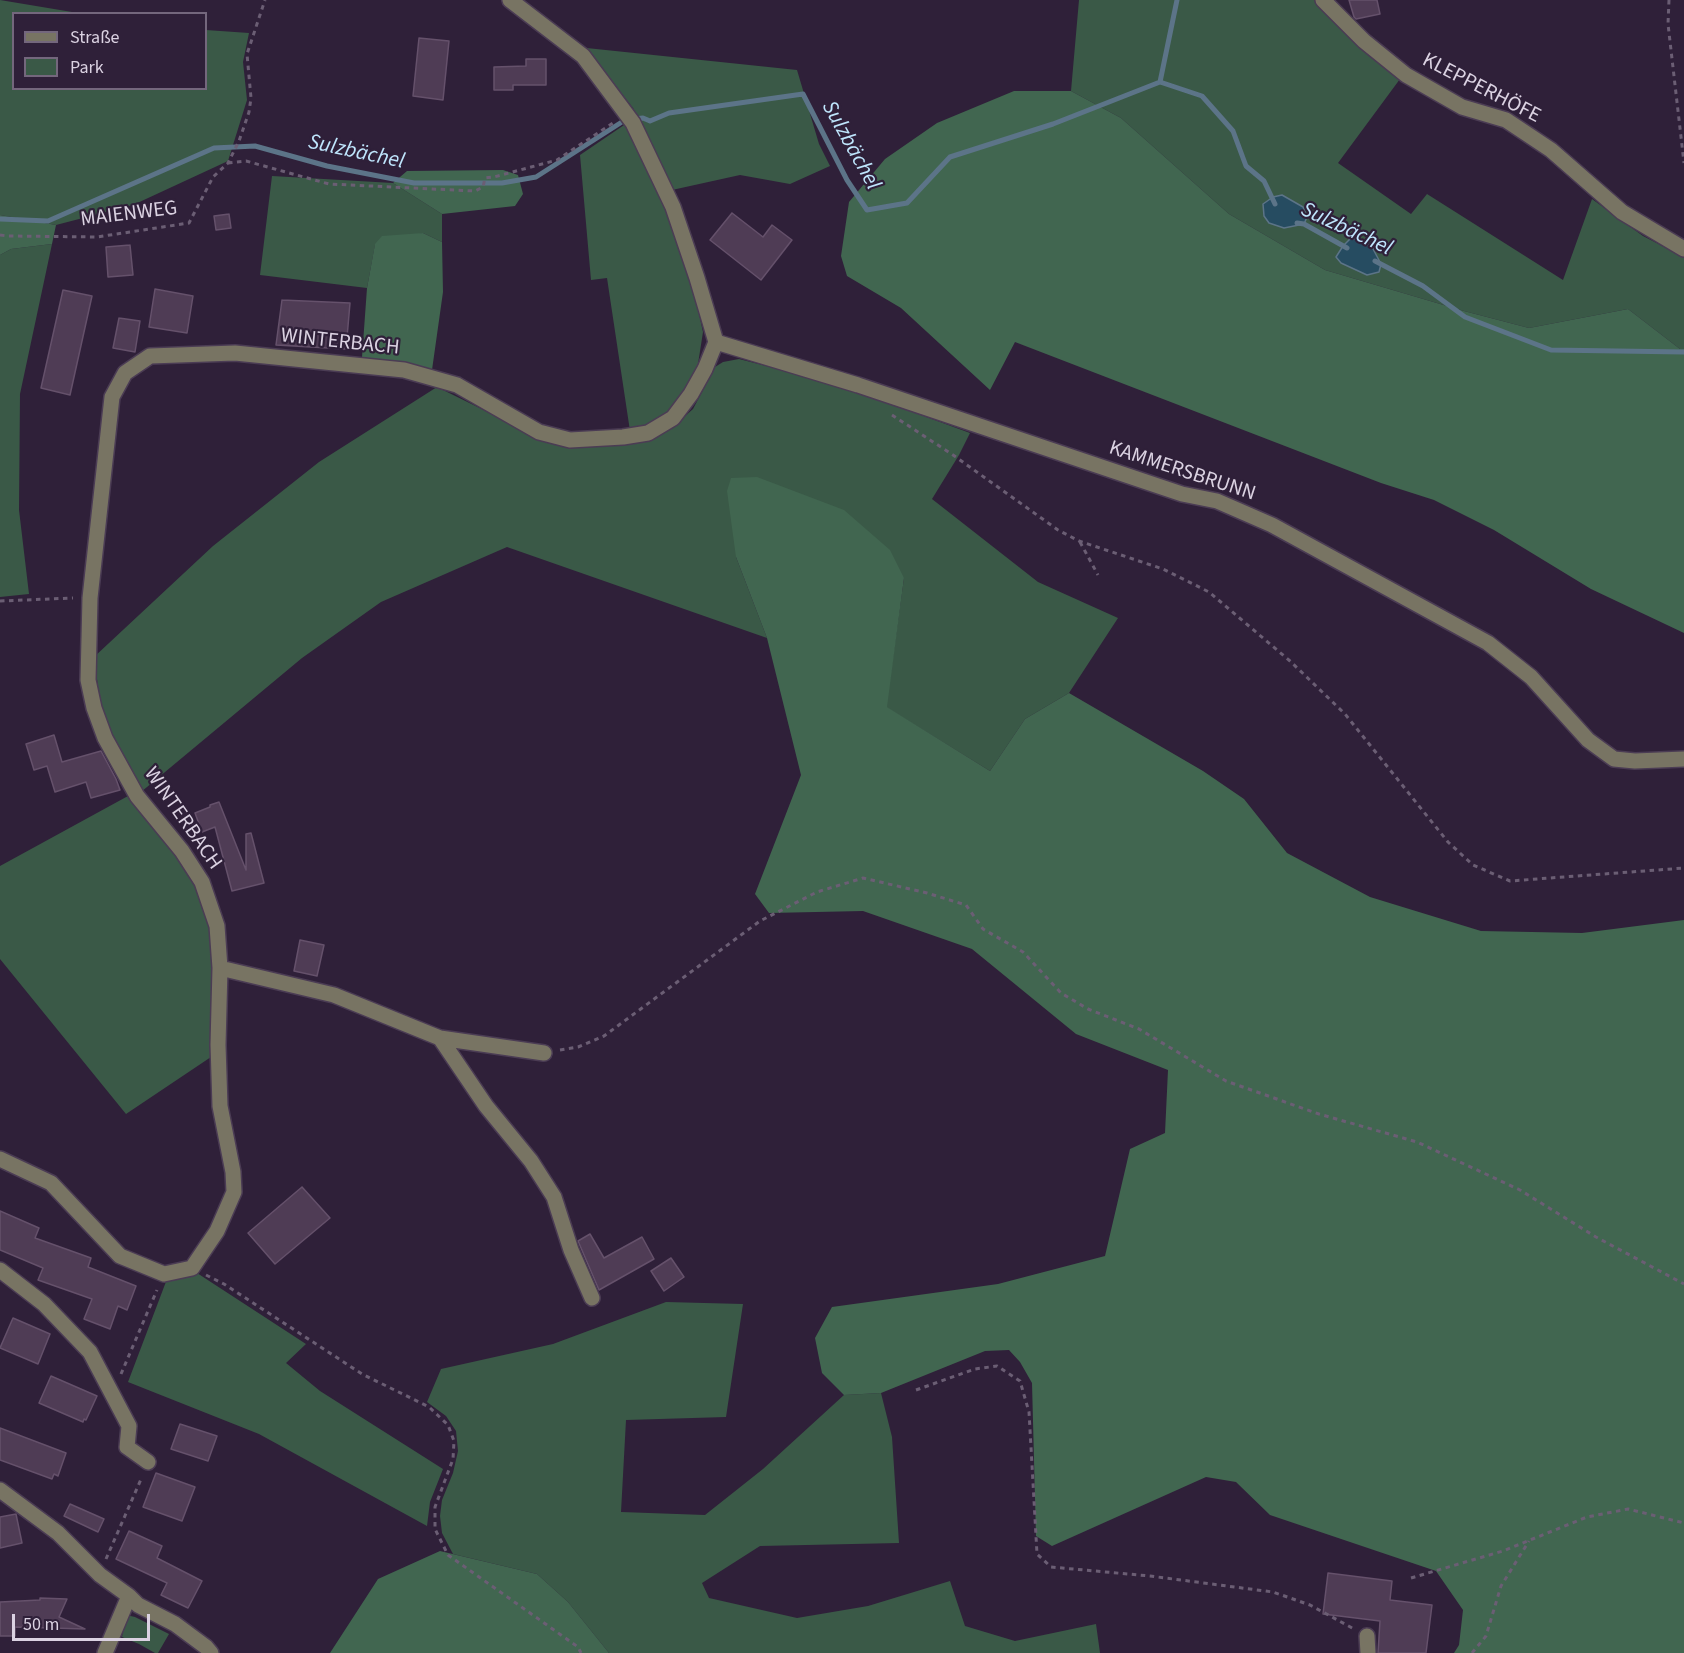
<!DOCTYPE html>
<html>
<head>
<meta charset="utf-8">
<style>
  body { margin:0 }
  #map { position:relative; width:1684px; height:1653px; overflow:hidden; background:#2f2039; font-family:"Source Sans 3",sans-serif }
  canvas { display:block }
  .legend { position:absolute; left:12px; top:12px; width:195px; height:78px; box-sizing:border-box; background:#2f2039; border:2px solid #74677d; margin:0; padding:8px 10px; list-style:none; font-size:18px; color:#dbd2e2 }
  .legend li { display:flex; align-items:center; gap:12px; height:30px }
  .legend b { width:30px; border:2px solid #74677d }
  .scale { position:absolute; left:12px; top:1614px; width:138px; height:27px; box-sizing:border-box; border:3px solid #dbd2e2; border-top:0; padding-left:8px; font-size:18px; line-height:21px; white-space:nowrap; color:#dbd2e2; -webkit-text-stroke:4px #2f2039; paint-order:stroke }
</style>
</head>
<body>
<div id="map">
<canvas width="1684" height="1653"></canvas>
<ul class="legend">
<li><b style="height:8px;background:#787463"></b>Straße</li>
<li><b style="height:16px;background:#3a5947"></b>Park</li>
</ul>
<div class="scale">50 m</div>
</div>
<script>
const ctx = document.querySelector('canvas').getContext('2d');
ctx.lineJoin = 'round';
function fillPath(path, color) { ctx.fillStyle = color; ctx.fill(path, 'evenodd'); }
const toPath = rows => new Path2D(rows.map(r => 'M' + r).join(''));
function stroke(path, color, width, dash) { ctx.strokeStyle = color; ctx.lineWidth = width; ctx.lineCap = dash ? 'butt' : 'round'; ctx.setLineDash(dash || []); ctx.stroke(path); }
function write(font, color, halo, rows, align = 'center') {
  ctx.font = font + ' "Source Sans 3",sans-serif'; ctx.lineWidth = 4.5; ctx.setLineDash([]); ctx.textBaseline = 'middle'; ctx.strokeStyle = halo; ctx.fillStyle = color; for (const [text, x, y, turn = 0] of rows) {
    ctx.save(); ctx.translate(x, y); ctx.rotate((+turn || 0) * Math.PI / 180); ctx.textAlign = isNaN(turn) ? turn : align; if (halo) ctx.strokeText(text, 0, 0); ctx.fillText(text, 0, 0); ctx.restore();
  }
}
fillPath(toPath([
  [0,0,78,13,14,14,14,88,206,88,206,30,249,33,243,62,247,100,228,161,133,205,56,225,0,215],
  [1079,0,1316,0,1400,79,1338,163,1411,214,1427,194,1563,280,1592,199,1643,236,1684,257,1684,349,1680,349,1628,309,1529,328,1464,311,1325,270,1229,214,1121,118,1071,91],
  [577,47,797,70,819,144,830,166,790,184,740,175,672,190,633,108,599,66],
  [627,123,668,210,690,273,703,332,698,364,687,390,670,412,649,426,630,431,607,278,591,280,580,155],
  [272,176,393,183,442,214,442,242,423,233,375,245,367,288,260,275],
  [52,244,20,394,19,510,29,594,0,597,0,255,11,249],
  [739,359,837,384,970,433,959,455,932,499,1038,582,1118,618,1069,693,1025,719,990,771,886,707,904,578,736,557,767,638,507,547,381,602,302,658,141,792,115,745,101,709,94,657,213,546,319,462,437,387,504,420,537,438,653,438,673,427,693,409,715,367,723,362],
  [128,796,177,854,198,887,212,926,215,949,211,1057,126,1114,0,959,0,866],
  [197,1273,306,1344,286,1363,320,1391,443,1469,430,1502,427,1526,259,1434,128,1382,167,1279],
  [666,1302,743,1304,726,1417,626,1420,621,1512,705,1515,763,1469,844,1395,881,1393,892,1437,899,1543,760,1546,702,1583,709,1598,797,1618,868,1606,950,1581,965,1626,1015,1641,1096,1624,1100,1653,609,1653,568,1602,537,1574,453,1554,442,1533,440,1516,442,1500,453,1473,458,1451,456,1431,446,1416,427,1402,441,1369,553,1344],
  [126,1615,135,1617,169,1634,158,1653,155,1653,139,1644,122,1637]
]), '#3a5947');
fillPath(toPath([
  [1014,91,1071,91,1121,118,1229,214,1325,270,1464,311,1529,328,1628,309,1680,349,1684,349,1684,633,1591,589,1494,530,1434,500,1381,483,1015,342,990,390,901,308,847,276,841,256,849,202,885,159,937,123],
  [503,170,518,175,523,194,515,206,442,214,393,183,407,171],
  [0,215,56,225,52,244,11,249,0,255],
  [423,233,442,242,443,292,432,370,362,357,367,288,375,244,382,236],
  [757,477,844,510,890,550,904,578,887,707,990,771,1025,719,1069,693,1203,771,1244,799,1287,853,1370,897,1481,931,1582,933,1684,920,1684,1653,1454,1653,1459,1645,1463,1610,1436,1571,1270,1515,1236,1482,1206,1477,1052,1546,1036,1536,1032,1383,1020,1362,1009,1350,985,1351,881,1393,844,1395,822,1373,815,1338,832,1307,998,1284,1105,1256,1130,1149,1165,1133,1168,1070,1076,1034,972,949,863,911,769,913,755,894,801,775,767,638,736,557,727,491,731,478],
  [440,1551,537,1574,568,1602,609,1653,330,1653,378,1579]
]), '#416650');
const water = toPath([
  [1282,195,1303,207,1307,217,1304,224,1284,228,1269,223,1264,216,1263,204,1273,197,1282,195],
  [1350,239,1358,239,1372,247,1381,264,1379,272,1367,275,1341,263,1336,257,1343,246,1350,239]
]);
fillPath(water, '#264c61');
stroke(water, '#5c7488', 1.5);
stroke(toPath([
  [1160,82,1177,0],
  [0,219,48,221,214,148,255,146,327,166,414,183,502,183,536,177,625,120,643,118,650,121,669,113,803,94,847,180,867,210,907,203,950,157,1053,124,1160,82,1202,96,1233,131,1246,166,1264,181,1275,204],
  [1297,223,1304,224,1347,248],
  [1375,261,1423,286,1465,317,1551,350,1684,352]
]), '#5c7488', 5);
const building = toPath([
  [1349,0,1377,0,1380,14,1356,19,1354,17,1349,0],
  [419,38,449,41,443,100,413,96,419,38],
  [526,59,546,59,546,85,513,85,513,90,494,90,494,67,526,66,526,59],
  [732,213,763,237,772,225,792,240,761,280,710,240,732,213],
  [229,214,231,228,216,230,214,216,229,214],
  [130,245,133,275,108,277,106,247,130,245],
  [155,289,193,296,187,333,149,327,155,289],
  [63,290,92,296,70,395,41,388,63,290],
  [282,300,350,303,346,349,276,345,282,300],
  [119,318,140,321,135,352,113,348,119,318],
  [54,735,62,762,101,751,116,779,120,790,91,798,86,782,55,792,47,766,34,770,26,744,54,735],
  [219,802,246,870,246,834,251,833,264,883,232,891,215,827,202,832,195,813,210,807,210,805,219,802],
  [300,940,324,945,317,976,294,971,300,940],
  [302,1187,330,1218,275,1264,248,1233,302,1187],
  [0,1211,39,1228,35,1238,91,1258,88,1267,136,1286,127,1310,118,1306,110,1329,84,1319,92,1299,38,1280,43,1268,0,1250,0,1211],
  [590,1234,604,1258,642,1237,654,1259,599,1290,578,1241,590,1234],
  [671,1258,684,1277,664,1291,651,1271,671,1258],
  [13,1318,50,1334,38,1364,0,1348,13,1318],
  [51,1376,97,1396,86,1420,84,1419,83,1422,39,1403,51,1376],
  [180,1424,217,1436,208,1461,171,1449,180,1424],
  [0,1428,66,1453,58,1476,54,1474,52,1479,0,1460,0,1428],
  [156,1473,195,1487,182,1521,143,1507,156,1473],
  [70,1504,104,1519,98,1532,64,1516,70,1504],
  [16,1514,22,1543,0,1548,0,1517,16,1514],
  [129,1531,162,1546,157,1558,202,1581,188,1608,161,1595,167,1583,116,1559,129,1531],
  [1328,1573,1392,1581,1390,1600,1432,1605,1426,1653,1378,1653,1380,1621,1323,1614,1328,1573],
  [40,1598,67,1599,59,1617,85,1629,15,1627,15,1636,0,1636,0,1602,40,1600,40,1598]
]);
fillPath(building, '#4f3c55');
stroke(building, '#65516b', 1.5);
const minor = toPath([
  [1323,0,1364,41,1406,75,1462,107,1506,120,1551,150,1622,212,1684,249],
  [716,342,858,385,1182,494,1217,501,1272,525,1488,643,1531,677,1588,740,1614,759,1635,761,1684,759],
  [220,968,334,995,440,1038,544,1053],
  [440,1038,486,1106,531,1161,554,1197,571,1250,592,1298],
  [0,1159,51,1183,120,1256,164,1274,192,1268,217,1231,234,1192,233,1172,220,1106,218,1045,220,968,217,926,202,882,182,851,137,796,105,738,94,708,88,680,90,598,112,397,125,373,150,356,235,353,404,370,457,385,539,432,570,440,623,437,648,433,673,418,691,394,705,369,716,342,697,278,673,207,633,123,583,56,510,0],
  [0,1270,44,1304,90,1352,129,1426,127,1447,148,1462],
  [0,1490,58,1533,100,1575,129,1596,105,1653],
  [129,1596,138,1605,175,1624,206,1647,211,1653],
  [1367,1636,1368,1653]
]);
stroke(minor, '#4b3c54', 18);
stroke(toPath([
  [1669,0,1668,24,1684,163],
  [228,163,246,161,329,184,475,191,483,187,485,178,494,177,557,160,613,123],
  [0,235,7,236,97,237,189,223,213,177,228,163,239,141,249,112,251,98,247,54,265,0],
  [892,415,953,455,1058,530,1079,541,1163,569,1209,592,1290,661,1345,714,1448,842,1473,865,1510,881,1684,868],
  [1080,542,1098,575],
  [0,601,73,598],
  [560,1050,578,1047,604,1036,760,921,817,892,863,878,927,893,966,905,983,929,1023,952,1061,993,1088,1009,1139,1029,1226,1081,1319,1114,1417,1142,1520,1190,1596,1237,1684,1284],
  [206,1275,224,1284,362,1374,429,1407,448,1425,454,1441,453,1459,435,1507,435,1529,448,1555,578,1647,581,1653],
  [121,1374,157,1290],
  [916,1390,975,1369,997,1366,1020,1381,1029,1412,1037,1554,1051,1567,1150,1576,1273,1592,1310,1605,1354,1629],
  [106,1559,142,1477],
  [1411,1578,1503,1551,1587,1517,1628,1509,1684,1523],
  [1472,1653,1486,1636,1501,1586,1529,1541]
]), '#6b5e74', 3, [4.5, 4.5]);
stroke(minor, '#787463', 15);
write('21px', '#dbd2e2', '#2f2039', [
  ["KLEPPERHÖFE",1481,89,27],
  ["MAIENWEG",129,215,-7],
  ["WINTERBACH",340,343,6],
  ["KAMMERSBRUNN",1182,472,18],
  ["WINTERBACH",182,819,55]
]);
write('italic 22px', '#bfe6fd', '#2f2039', [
  ["Sulzbächel",850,146,61],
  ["Sulzbächel",356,153,12],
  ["Sulzbächel",1346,230,25]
]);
</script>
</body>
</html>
